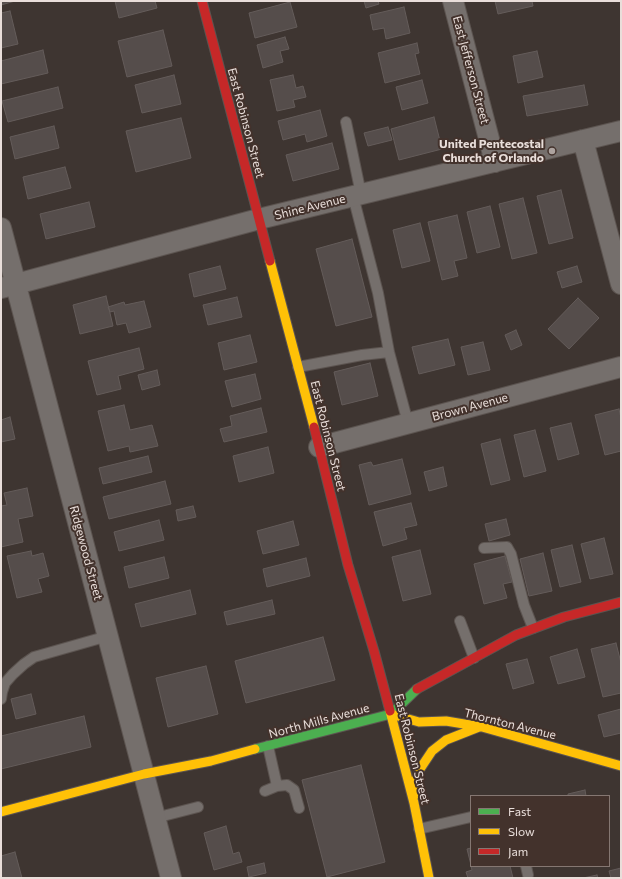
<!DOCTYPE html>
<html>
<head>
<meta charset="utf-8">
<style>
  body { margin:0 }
  #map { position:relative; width:622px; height:879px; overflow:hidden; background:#3e3531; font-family:Commissioner,sans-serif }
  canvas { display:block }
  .frame { position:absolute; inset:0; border:2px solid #e9deda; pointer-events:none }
  .legend { position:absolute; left:470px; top:795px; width:140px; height:72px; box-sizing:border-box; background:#43322c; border:1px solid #857772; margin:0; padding:5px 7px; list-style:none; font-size:12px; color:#e9deda }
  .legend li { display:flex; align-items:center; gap:8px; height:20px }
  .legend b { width:20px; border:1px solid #857772 }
</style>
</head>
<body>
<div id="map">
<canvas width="622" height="879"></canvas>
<div class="frame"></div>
<ul class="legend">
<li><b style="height:5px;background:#4caf50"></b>Fast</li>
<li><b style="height:5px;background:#ffc107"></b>Slow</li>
<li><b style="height:5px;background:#c62828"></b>Jam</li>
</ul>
</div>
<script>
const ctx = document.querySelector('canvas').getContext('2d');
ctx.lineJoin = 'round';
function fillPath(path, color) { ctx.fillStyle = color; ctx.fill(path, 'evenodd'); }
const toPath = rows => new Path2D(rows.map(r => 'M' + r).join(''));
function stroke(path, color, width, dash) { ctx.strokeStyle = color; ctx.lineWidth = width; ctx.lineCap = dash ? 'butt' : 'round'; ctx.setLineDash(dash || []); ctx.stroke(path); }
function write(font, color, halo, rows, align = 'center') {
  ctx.font = font + ' Commissioner,sans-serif'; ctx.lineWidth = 4; ctx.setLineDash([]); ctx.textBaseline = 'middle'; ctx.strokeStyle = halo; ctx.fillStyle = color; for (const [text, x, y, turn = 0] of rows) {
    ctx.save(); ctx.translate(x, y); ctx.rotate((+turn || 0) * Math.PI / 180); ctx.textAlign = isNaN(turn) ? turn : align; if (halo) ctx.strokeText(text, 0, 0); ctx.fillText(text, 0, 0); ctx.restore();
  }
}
const building = toPath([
  [1,1,15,1,1,5,1,1],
  [115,1,155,1,157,8,119,18,115,1],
  [364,1,378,1,379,4,366,8,364,1],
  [495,1,532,1,533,6,498,14,495,1],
  [290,2,297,27,255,38,249,13,290,2],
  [404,7,410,33,386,39,384,28,373,30,370,15,404,7],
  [10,11,18,44,1,48,1,13,10,11],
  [163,30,172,66,127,77,118,41,163,30],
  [285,37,289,49,280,51,283,62,263,68,257,45,285,37],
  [417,43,419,53,415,54,420,74,385,83,378,53,417,43],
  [43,50,48,73,1,84,1,61,43,50],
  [537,51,543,77,518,83,513,56,537,51],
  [174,75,181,104,142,113,135,85,174,75],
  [293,75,296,88,303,86,306,97,293,100,295,107,277,111,270,80,293,75],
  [422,80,428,103,402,110,396,87,422,80],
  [584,85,588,105,527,116,523,96,584,85],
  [58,87,63,108,8,122,2,101,58,87],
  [320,110,327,136,307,142,305,134,283,140,278,121,320,110],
  [434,117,442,149,399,160,391,129,434,117],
  [181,118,191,158,136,172,126,131,181,118],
  [54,126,59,148,15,159,10,137,54,126],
  [388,127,392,140,368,146,364,133,388,127],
  [332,143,339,169,293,181,286,155,332,143],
  [65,167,71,188,28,199,23,177,65,167],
  [561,190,573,238,549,244,537,196,561,190],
  [523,198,537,253,512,259,499,204,523,198],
  [89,202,95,227,46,239,40,214,89,202],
  [490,206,500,247,477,253,467,212,490,206],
  [457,215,467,258,454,261,458,276,442,280,428,222,457,215],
  [420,223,430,261,402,268,393,230,420,223],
  [352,239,372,317,336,326,316,249,352,239],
  [220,266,226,289,194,297,189,274,220,266],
  [577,266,582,282,562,288,557,272,577,266],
  [106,296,113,326,80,334,73,305,106,296],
  [237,297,242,317,208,325,203,305,237,297],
  [578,298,599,318,569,349,548,329,578,298],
  [144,301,151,327,129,333,126,323,117,325,114,311,110,312,108,307,124,302,125,305,144,301],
  [516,330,522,345,511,350,505,335,516,330],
  [250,335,257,362,224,370,218,343,250,335],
  [448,339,455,365,419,374,412,347,448,339],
  [483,342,490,370,468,375,461,347,483,342],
  [139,348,144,369,118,376,121,389,97,395,88,361,139,348],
  [370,363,378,396,342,405,334,372,370,363],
  [157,370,160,385,142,390,138,375,157,370],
  [255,374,261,399,232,407,225,381,255,374],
  [124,405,130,430,152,425,158,446,130,452,129,446,108,451,98,411,124,405],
  [261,408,267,432,224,442,220,429,232,426,230,416,261,408],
  [619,409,621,418,621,451,605,455,595,415,619,409],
  [10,417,15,439,1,442,1,420,10,417],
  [571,423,579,454,558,460,550,428,571,423],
  [535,430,546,471,524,477,514,435,535,430],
  [500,439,510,480,491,485,481,444,500,439],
  [268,447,274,473,239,482,233,456,268,447],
  [148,456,152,472,103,484,99,468,148,456],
  [402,459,411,494,369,505,359,465,371,462,373,466,402,459],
  [443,467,447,486,429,491,424,472,443,467],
  [165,481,171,504,109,519,103,497,165,481],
  [27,488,33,516,18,519,23,542,1,547,1,506,7,505,4,493,27,488],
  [411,503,417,525,404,528,407,539,383,546,374,512,411,503],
  [193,506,196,517,178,521,176,510,193,506],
  [506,519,510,535,489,541,485,524,506,519],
  [159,520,164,540,119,551,114,532,159,520],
  [293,521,299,545,263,554,257,531,293,521],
  [604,538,613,574,590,579,581,544,604,538],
  [572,545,581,582,560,587,551,550,572,545],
  [420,550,431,594,403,601,392,557,420,550],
  [31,551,32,556,43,553,49,576,38,579,42,592,17,598,7,556,31,551],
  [543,553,552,591,529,596,520,559,543,553],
  [505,556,512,582,503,584,507,598,484,604,474,564,505,556],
  [164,557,169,578,129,588,124,567,164,557],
  [306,558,310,576,267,587,263,569,306,558],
  [190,590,196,614,141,627,135,604,190,590],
  [272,600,275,614,227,625,224,612,272,600],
  [323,637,335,680,246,703,235,661,323,637],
  [616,643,621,663,621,693,603,697,591,649,616,643],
  [577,649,585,677,558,684,550,657,577,649],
  [527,659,534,683,513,689,506,664,527,659],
  [206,666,218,714,168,727,156,678,206,666],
  [31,694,36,714,16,719,11,699,31,694],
  [621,709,621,733,604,737,598,715,621,709],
  [84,716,91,747,1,769,1,736,84,716],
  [361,765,385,862,327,877,302,780,361,765],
  [585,790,586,796,568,796,568,794,585,790],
  [226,826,233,854,239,852,242,862,214,870,204,833,226,826],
  [471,848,471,865,467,849,471,848],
  [15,852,22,878,1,878,1,856,15,852],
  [264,863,266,873,249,877,247,867,264,863],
  [471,866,510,866,513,878,468,878,466,872,472,870,471,866],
  [621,868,621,878,611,878,609,871,621,868],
  [597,875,598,878,583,878,597,875]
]);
fillPath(building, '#554d4b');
stroke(building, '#645c5a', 1);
const lane = toPath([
  [346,122,361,194],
  [353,196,378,293,389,352,408,423],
  [298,367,362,355,389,352],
  [484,548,507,547,511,554,524,605,533,628],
  [460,621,474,658],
  [1,699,2,692,5,683,13,674,24,664,34,657,108,636],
  [268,746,277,786],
  [265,791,277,786,287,785,294,790,299,808],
  [155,818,198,807],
  [419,829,471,817],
  [526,866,528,875]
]);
const street = toPath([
  [453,1,495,162],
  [583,140,621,284],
  [1,228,171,878],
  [1,288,259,219,621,131],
  [319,447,621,367]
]);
const fast = toPath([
  [255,749,391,714,417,689]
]);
const slow = toPath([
  [270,261,314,427],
  [390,711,414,803,429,878],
  [391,714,419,722,446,721,482,727,621,766],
  [414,796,415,782,420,769,432,751,446,740,479,727],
  [1,812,144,774,211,761,255,749]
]);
const jam = toPath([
  [202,1,270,261],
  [314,427,348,565,374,651,390,711],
  [417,689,516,635,564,617,621,602]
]);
stroke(lane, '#5c5450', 12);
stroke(street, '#5c5450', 22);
stroke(fast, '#5c5450', 11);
stroke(slow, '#5c5450', 11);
stroke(jam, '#5c5450', 11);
stroke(lane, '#756f6c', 10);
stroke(street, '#756f6c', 20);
stroke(fast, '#4caf50', 9);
stroke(slow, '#ffc107', 9);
stroke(jam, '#c62828', 9);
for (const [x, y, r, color] of [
  [552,151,4,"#ada39f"]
]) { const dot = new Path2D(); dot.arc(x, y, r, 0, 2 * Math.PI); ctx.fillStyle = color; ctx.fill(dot); stroke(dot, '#43322c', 1.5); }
write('12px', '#e9deda', '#43322c', [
  ["East Jefferson Street",471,70,75],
  ["East Robinson Street",246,123,75],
  ["Shine Avenue",310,207,-14],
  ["Brown Avenue",470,407,-15],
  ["East Robinson Street",328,436,76],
  ["Ridgewood Street",86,553,75],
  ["North Mills Avenue",319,721,-15],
  ["Thornton Avenue",510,724,14],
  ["East Robinson Street",412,749,76]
]);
write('bold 12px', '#e9deda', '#43322c', [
  ["United Pentecostal",544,144],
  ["Church of Orlando",544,158]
], 'right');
</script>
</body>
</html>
